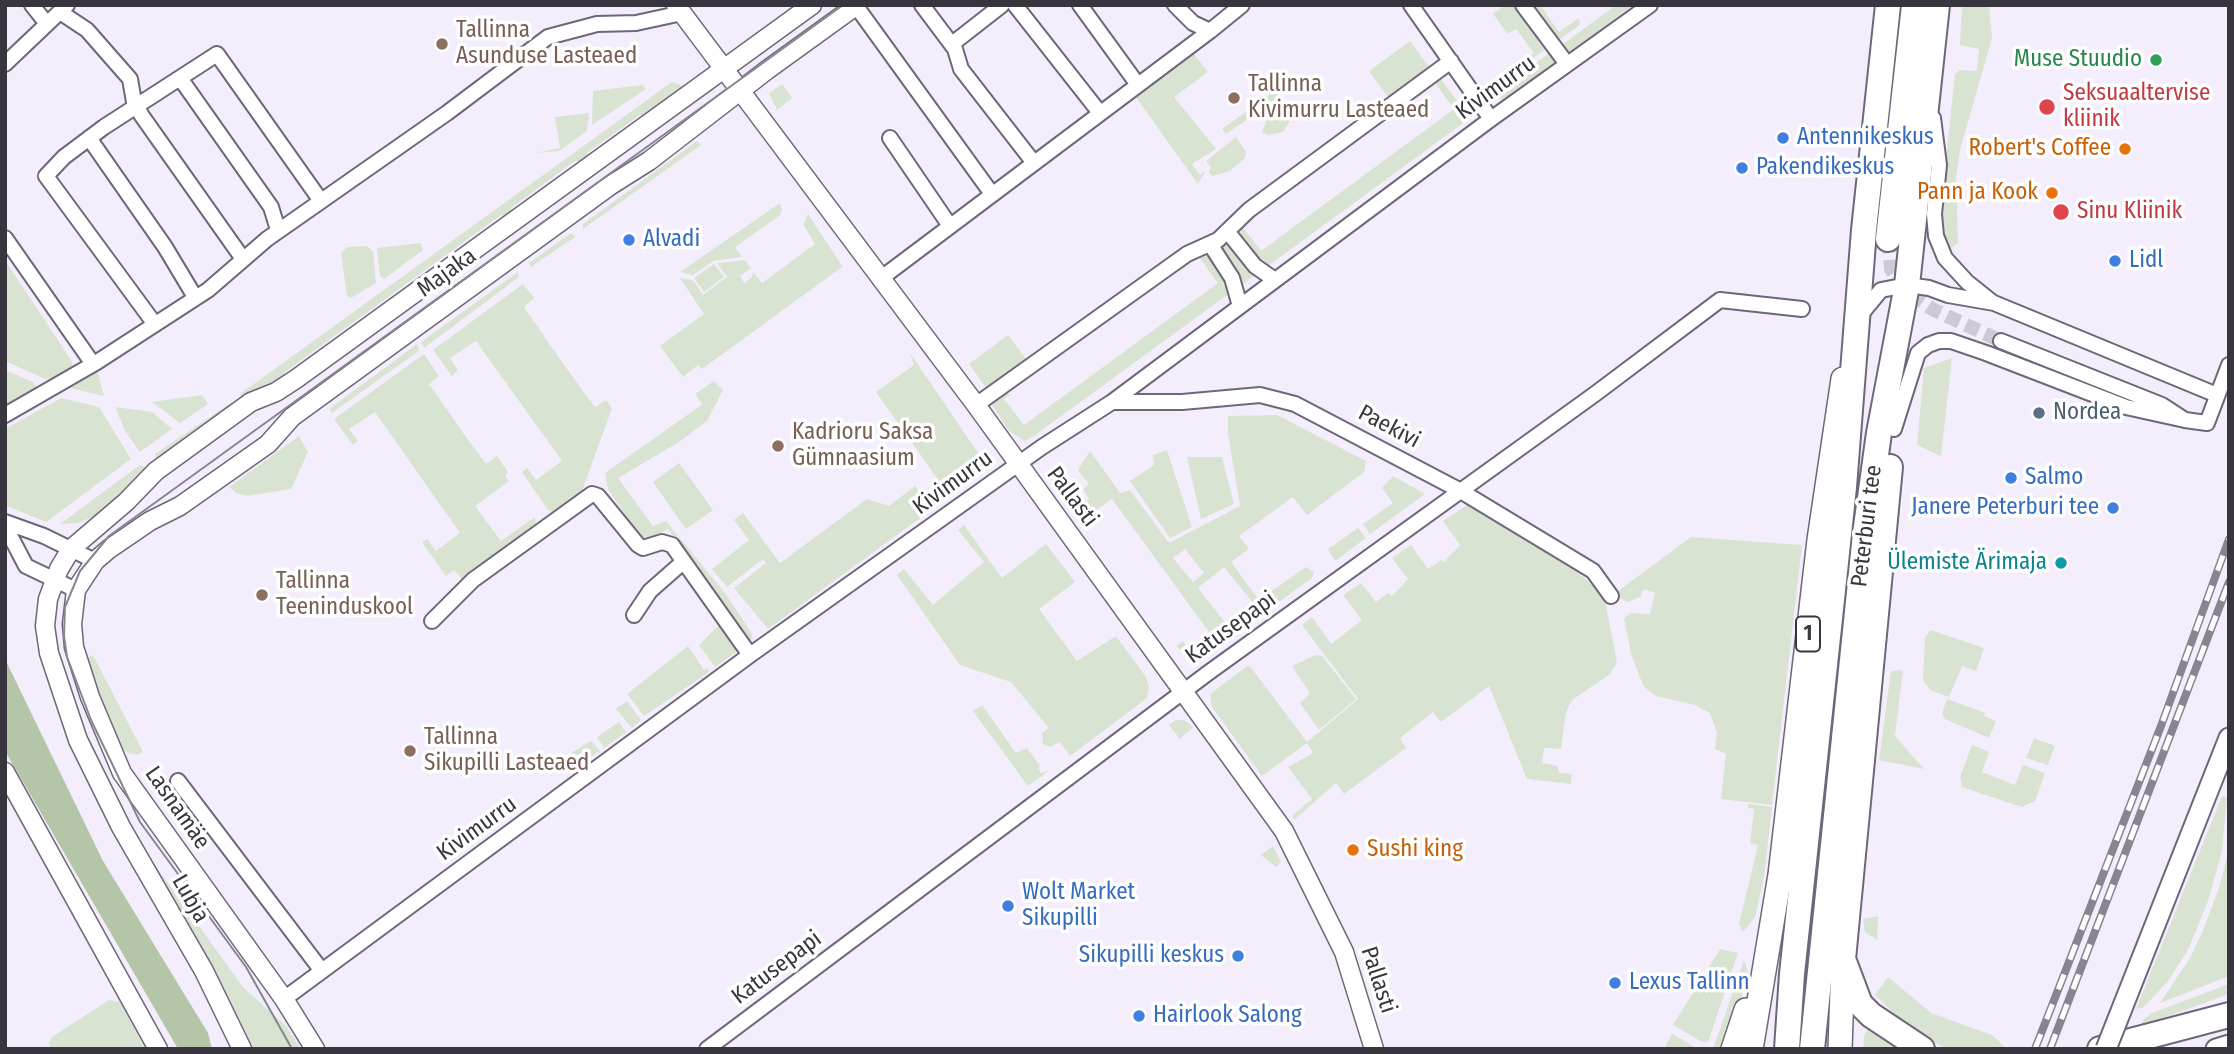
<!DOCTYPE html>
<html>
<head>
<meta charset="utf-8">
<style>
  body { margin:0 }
  #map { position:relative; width:2234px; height:1054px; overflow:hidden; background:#f4eefc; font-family:"Fira Sans Condensed",sans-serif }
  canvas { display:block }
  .frame { position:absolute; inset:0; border:7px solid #39353e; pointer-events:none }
</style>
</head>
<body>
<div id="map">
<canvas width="2234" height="1054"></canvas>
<div class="frame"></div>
</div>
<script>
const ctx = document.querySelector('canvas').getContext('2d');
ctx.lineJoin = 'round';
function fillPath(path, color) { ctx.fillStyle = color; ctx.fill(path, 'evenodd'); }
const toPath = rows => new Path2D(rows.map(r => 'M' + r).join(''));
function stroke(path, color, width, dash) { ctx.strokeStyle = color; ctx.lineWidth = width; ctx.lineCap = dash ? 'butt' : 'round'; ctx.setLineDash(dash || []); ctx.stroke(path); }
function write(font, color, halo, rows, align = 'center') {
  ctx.font = font + ' "Fira Sans Condensed",sans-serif'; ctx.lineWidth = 7; ctx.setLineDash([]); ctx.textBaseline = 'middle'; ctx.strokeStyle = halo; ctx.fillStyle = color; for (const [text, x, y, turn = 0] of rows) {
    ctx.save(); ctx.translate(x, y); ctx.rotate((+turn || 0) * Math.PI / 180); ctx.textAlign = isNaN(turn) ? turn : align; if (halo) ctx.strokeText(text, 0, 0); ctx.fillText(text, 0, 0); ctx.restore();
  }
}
fillPath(toPath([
  [1505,5,1515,5,1544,50,1527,63,1524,61,1534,53,1516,29,1508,34,1493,14],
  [1534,5,1540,5,1559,32,1579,18,1580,25,1557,41,1534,10],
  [1616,5,1633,5,1566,54,1559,47],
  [1962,5,1989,5,1992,38,1960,150,1956,178,1958,243,1950,249,1942,228,1941,205,1955,75,1959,70,1977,71,1979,49,1960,45],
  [1410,41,1429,67,1388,97,1369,71],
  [1551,52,1558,60,1502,100,1490,96],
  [1193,53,1208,72,1174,97,1216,149,1192,164,1200,175,1206,170,1198,184,1135,96],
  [1438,75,1470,118,1268,266,1261,263,1241,238,1240,225,1258,207,1261,211,1241,225,1261,251,1454,109,1436,84,1419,96,1416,91],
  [672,82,681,85,684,90,649,116,640,115,588,152,588,161,575,161,511,208,510,217,501,215,285,372,284,381,243,400,240,394],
  [782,84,792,98,777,110,769,93],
  [643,85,646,89,592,125,593,91],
  [1277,89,1281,95,1256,113,1252,107],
  [1287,109,1291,119,1283,132,1268,135,1262,132,1268,116,1279,109],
  [1247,111,1251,117,1226,134,1222,129],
  [589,113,587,131,559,151,536,153,560,148,555,117],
  [1236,137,1246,152,1245,158,1230,171,1212,176,1209,172,1211,167,1206,161],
  [697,141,701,145,583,229,583,224],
  [780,203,782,210,779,216,735,247,742,257,713,261,693,275,680,272],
  [808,214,844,269,842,267,702,369,698,365,683,377,660,346,704,314,680,278,693,280,703,295,727,277,717,263,745,260,751,268,740,276,744,283,752,277,753,272,762,283,815,244,803,224],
  [571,233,575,237,531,267,529,263],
  [1224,239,1231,242,1255,275,1243,284,1217,248],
  [420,243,423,250,384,279,380,276,377,248],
  [367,246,373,251,376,283,351,298,347,296,341,253,347,247],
  [1200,255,1211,258,1223,269,1230,293,1031,438,1025,441,1009,431,990,402,1006,391,1009,395,1004,399,1024,425,1218,283,1199,257,1180,271,1176,266],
  [5,260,71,360,73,369,59,378,45,379,5,361],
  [714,264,724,277,704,292,694,278],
  [518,272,519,277,424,348,421,342],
  [523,284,534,298,524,307,564,365,595,407,606,400,612,408,581,494,556,514,548,510,522,472,527,468,536,480,562,461,476,341,450,358,458,370,452,376,433,350],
  [1008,335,1026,359,987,389,969,364],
  [417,344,420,350,332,413,329,409],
  [910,353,978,453,977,469,947,492,876,392,914,365],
  [424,354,439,376,429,384,466,437,486,464,497,456,508,472,505,476,509,481,475,506,501,541,535,517,536,527,462,579,454,570,446,576,422,542,427,539,436,551,460,533,375,412,349,429,358,441,353,445,334,419],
  [1952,358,1941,456,1917,445,1924,368],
  [5,370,33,382,37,388,5,406],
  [97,370,104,396,69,388,75,382],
  [714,381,723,390,707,421,679,442,618,478,653,526,666,521,726,594,750,631,753,638,749,641,668,529,649,539,638,535,608,489,605,473,700,406,702,404,695,394],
  [202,395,208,404,180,423,152,402],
  [61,398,99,407,131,459,46,522,5,505,5,429],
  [232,402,235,406,157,463,155,454],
  [115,407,152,412,172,429,140,452,125,431],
  [1277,415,1366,461,1364,472,1307,515,1293,497,1239,536,1249,549,1231,562,1259,600,1306,567,1314,572,1312,578,1262,614,1224,567,1198,588,1234,634,1192,661,1176,646,1183,641,1190,652,1212,636,1112,499,1089,515,1081,504,1089,499,1083,489,1089,484,1078,470,1090,451,1120,493,1130,490,1169,543,1240,506,1228,433,1228,416],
  [1185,549,1204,573,1193,582,1173,558],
  [299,436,308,452,291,489,247,496,236,493,229,487],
  [1167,450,1192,527,1170,538,1130,481,1154,465,1153,455],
  [1187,457,1222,457,1234,504,1201,519],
  [679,463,713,510,686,529,653,482],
  [140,465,148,469,133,487,100,514,78,523,60,524],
  [1393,476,1425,494,1370,534,1363,524,1393,503,1382,488],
  [915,486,928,505,934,501,934,508,768,629,734,588,766,563,763,559,727,587,712,569,749,540,734,520,743,513,780,563,867,499,889,506],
  [1467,505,1565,561,1597,589,1605,601,1617,662,1610,674,1572,700,1566,712,1561,749,1544,748,1542,763,1558,766,1559,773,1572,774,1571,784,1527,779,1489,686,1441,722,1433,712,1400,738,1406,748,1344,794,1336,783,1294,820,1293,815,1312,799,1288,767,1313,753,1307,743,1262,776,1212,707,1210,694,1249,665,1307,742,1358,699,1302,625,1312,617,1331,644,1362,620,1343,595,1361,583,1376,602,1388,593,1392,596,1408,579,1392,558,1411,545,1428,569,1441,560,1444,562,1460,545,1443,521],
  [964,525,1002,578,1046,544,1075,582,1039,609,1077,661,1116,636,1146,677,1149,687,1147,698,1070,756,1060,742,1050,747,1043,744,1042,733,1049,728,1011,682,960,665,897,575,904,569,933,605,984,562,958,530],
  [1358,528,1366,538,1335,561,1328,549],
  [1691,537,1802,545,1772,805,1721,799,1726,754,1715,749,1717,732,1710,713,1695,705,1656,696,1648,690,1643,685,1631,654,1624,618,1631,613,1650,614,1655,593,1644,589,1640,597,1627,602,1614,594],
  [721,623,739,650,715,667,699,645],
  [1931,630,1984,648,1976,671,1962,666,1949,697,1930,690,1923,680,1925,637],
  [688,646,704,670,708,668,709,672,644,716,627,694],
  [93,655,143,752,137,755,123,751,84,659],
  [1316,655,1322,656,1356,699,1319,730,1300,703,1310,693,1292,666],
  [1898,670,1903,671,1895,736,1924,769,1879,760,1891,671],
  [1947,699,1980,711,1985,713,1984,716,1994,720,1996,722,1989,738,1945,719,1942,713],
  [627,701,641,720,632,728,616,709],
  [982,705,1016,753,1027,748,1040,766,1038,768,1041,773,1050,770,1028,786,973,711],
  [1176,720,1184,720,1193,727,1180,739,1169,725],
  [619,722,626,732,604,748,597,737],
  [2034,738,2055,746,2048,765,2026,758],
  [591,741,600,751,575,768,566,756],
  [1972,745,1989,752,1982,772,2015,785,2023,765,2045,773,2035,801,2022,807,1962,787,1960,777],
  [2222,796,2227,798,2222,851,2208,901,2188,950,2168,981,2144,1007,2136,1009],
  [1748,804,1772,807,1764,878,1755,917,1743,932,1739,924,1758,845,1750,843,1754,809,1748,808],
  [1273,846,1281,862,1276,867,1261,855],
  [2229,849,2229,976,2160,1003,2190,958,2202,933,2219,888],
  [147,854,243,987,286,1026,301,1049,250,1049,238,1018],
  [1878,916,1877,940,1865,932,1863,919],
  [1720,949,1738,953,1708,1042,1702,1042,1673,1025],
  [1744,960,1748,973,1741,999,1724,1049,1713,1049],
  [1888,977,1931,1013,1992,1035,2007,1049,1947,1049,1925,1037,1905,1024,1875,995],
  [2229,984,2229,994,2141,1026,2143,1020,2152,1013],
  [109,1000,120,1002,145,1049,50,1049,49,1042,52,1037],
  [1871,1023,1908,1049,1863,1049,1864,1036],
  [1672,1034,1698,1049,1664,1049]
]), '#d9e3d1');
fillPath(toPath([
  [5,659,103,861,208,1033,212,1049,178,1049,5,751]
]), '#b5c5a8');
stroke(toPath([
  [1888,239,1891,269,1903,289,1934,310,2001,341]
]), '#cfc9d6', 14, [14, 7]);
const minor = toPath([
  [32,5,47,24],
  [922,5,955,49,961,69,1034,163],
  [1015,5,1100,113],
  [1080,5,1138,85],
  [1175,5,1193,23,1210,31,1242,5],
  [1411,5,1491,119],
  [1523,5,1567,64],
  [856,6,992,194],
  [60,12,87,30,130,79,134,102,142,116,243,259],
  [952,44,1002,5],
  [5,64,67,5],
  [180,78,271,207,278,230],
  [1933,118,1939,165,1934,214,1936,236,1945,258,1967,282,1992,302],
  [89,138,165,247,195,297],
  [890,138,950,226],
  [1227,231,1255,266,1275,280],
  [5,238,93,364],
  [1210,244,1232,278,1240,306],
  [880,279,1210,31],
  [1862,313,1881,290,1907,285,1929,288,1948,295,1994,303,2217,395],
  [154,323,46,176,64,157,104,127,217,54,321,201],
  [2001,341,2162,405,2185,420,2207,423,2229,365],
  [1112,402,1182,402,1260,395,1295,404,1459,490,1593,571,1611,596],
  [976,405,1187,254,1218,240,1249,210,1451,61],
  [5,415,97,362,208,290,267,239,447,113,548,37,597,24,636,23,682,13],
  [1894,429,1918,353,1928,345,1939,341,1951,341,1986,353,2126,407,2185,420],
  [5,522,44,536,95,561],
  [5,526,26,566,76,590],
  [634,615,650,591,683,562],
  [432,621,473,580,592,494,598,496,638,545,643,548,662,542,672,545,750,655],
  [178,781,322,971],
  [284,999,750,655,1042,447,1112,402,1491,119,1650,5],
  [707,1049,1208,673,1595,394,1720,300,1802,309]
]);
const tertiary = toPath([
  [676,5,976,405,1284,831,1344,952,1374,1049],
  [5,772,158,1049],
  [242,1049,204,971,121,827,78,740,49,653,45,626,48,599,59,569,71,549,126,502,156,471,251,402,276,392,296,379,812,5],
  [315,1049,284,999,122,773,90,697,74,647,72,624,76,590,95,561,109,549,150,521,180,506,268,444,292,417,611,185,649,161,767,70,857,5]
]);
const secondary = toPath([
  [2140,963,2229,738],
  [2216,1049,2229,1045]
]);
const primary = toPath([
  [1733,1049,1746,1010],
  [1751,1049,1780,875,1819,540,1843,379],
  [1840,1049,1843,961]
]);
const trunk = toPath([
  [1888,239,1914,5],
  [1890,467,1843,959,1860,1004,1871,1015,1922,1049],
  [1787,1049,1792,974,1844,487,1864,230,1888,5],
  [1812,1049,1865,534,1879,433,1907,285,1937,5],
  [2100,1049,2229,1015]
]);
stroke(minor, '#6f667a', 18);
stroke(tertiary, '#6f667a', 21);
stroke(secondary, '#6f667a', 23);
stroke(primary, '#6f667a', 26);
stroke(trunk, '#6f667a', 28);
stroke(minor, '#fff', 14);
stroke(tertiary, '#fff', 18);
stroke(secondary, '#fff', 19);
stroke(primary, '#fff', 23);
stroke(trunk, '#fff', 24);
stroke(toPath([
  [292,1049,246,967,140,822,91,720,67,657,64,636,65,607,80,571,109,536,843,5]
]), '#898590', 2);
const rail = toPath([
  [2035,1049,2161,726,2229,539],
  [2050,1049,2229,582]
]);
stroke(rail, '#898590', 8);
stroke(rail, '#fefefe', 5, [16]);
const secondaryBridge = toPath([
  [2106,1049,2140,963]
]);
stroke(secondaryBridge, '#6f667a', 23, []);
stroke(secondaryBridge, '#fff', 19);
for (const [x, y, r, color] of [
  [442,44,7,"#8d6e63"],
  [2156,60,7,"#2e9e5b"],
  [1234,98,7,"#8d6e63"],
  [2047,107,9,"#e0444e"],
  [1783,138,7,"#3f7fe0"],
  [2125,149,7,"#e8710a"],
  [1742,168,7,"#3f7fe0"],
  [2052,193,7,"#e8710a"],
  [2061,212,9,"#e0444e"],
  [629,240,7,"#3f7fe0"],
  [2115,261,7,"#3f7fe0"],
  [2039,413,7,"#5c6f8a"],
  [778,446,7,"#8d6e63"],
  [2011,478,7,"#3f7fe0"],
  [2113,508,7,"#3f7fe0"],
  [2061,563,7,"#0f9aa8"],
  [262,595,7,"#8d6e63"],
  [410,751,7,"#8d6e63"],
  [1353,850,7,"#e8710a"],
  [1008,906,7,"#3f7fe0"],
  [1238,956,7,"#3f7fe0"],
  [1615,983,7,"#3f7fe0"],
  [1139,1016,7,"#3f7fe0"]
]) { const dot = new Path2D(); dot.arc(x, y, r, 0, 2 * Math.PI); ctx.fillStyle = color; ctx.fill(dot); stroke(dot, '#fefefe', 2.5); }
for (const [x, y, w] of [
  [1808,634,24]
]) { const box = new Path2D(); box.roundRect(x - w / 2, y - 17.5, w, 35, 5); ctx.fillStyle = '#fefefe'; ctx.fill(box); stroke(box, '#39353e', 2); }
write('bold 21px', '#39353e', null, [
  ["1",1808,634]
]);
write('23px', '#785e54', '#fefefe', [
  ["Tallinna",456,31],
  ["Asunduse Lasteaed",456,57],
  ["Tallinna",1248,85],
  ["Kivimurru Lasteaed",1248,111],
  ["Kadrioru Saksa",792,433],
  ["Gümnaasium",792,459],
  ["Tallinna",276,582],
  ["Teeninduskool",276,608],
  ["Tallinna",424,738],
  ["Sikupilli Lasteaed",424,764]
], 'left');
write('23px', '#27864d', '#fefefe', [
  ["Muse Stuudio",2142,60]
], 'right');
write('23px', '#39353e', '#fefefe', [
  ["Kivimurru",1496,88,-36],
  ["Majaka",447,273,-36],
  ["Paekivi",1389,427,28],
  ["Kivimurru",953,483,-36],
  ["Pallasti",1072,497,53],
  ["Peterburi tee",1867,526,-83],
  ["Katusepapi",1231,628,-36],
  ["Lasnamäe",177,808,55],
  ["Kivimurru",477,829,-36],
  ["Lubja",190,899,60],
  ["Katusepapi",777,968,-37],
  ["Pallasti",1378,980,72]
]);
write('23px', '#be3a42', '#fefefe', [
  ["Seksuaaltervise",2063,94],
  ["kliinik",2063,120],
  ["Sinu Kliinik",2077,212]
], 'left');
write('23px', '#366cbe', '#fefefe', [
  ["Antennikeskus",1797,138],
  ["Pakendikeskus",1756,168],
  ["Alvadi",643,240],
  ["Lidl",2129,261],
  ["Salmo",2025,478],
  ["Janere Peterburi tee",2099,508,"right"],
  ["Wolt Market",1022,893],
  ["Sikupilli",1022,919],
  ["Sikupilli keskus",1224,956,"right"],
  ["Lexus Tallinn",1629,983],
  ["Hairlook Salong",1153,1016]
], 'left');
write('23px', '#c56008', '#fefefe', [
  ["Robert's Coffee",2111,149],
  ["Pann ja Kook",2038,193],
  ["Sushi king",1367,850,"left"]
], 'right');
write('23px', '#4e5e75', '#fefefe', [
  ["Nordea",2053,413]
], 'left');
write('23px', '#0d838f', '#fefefe', [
  ["Ülemiste Ärimaja",2047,563]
], 'right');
</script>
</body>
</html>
